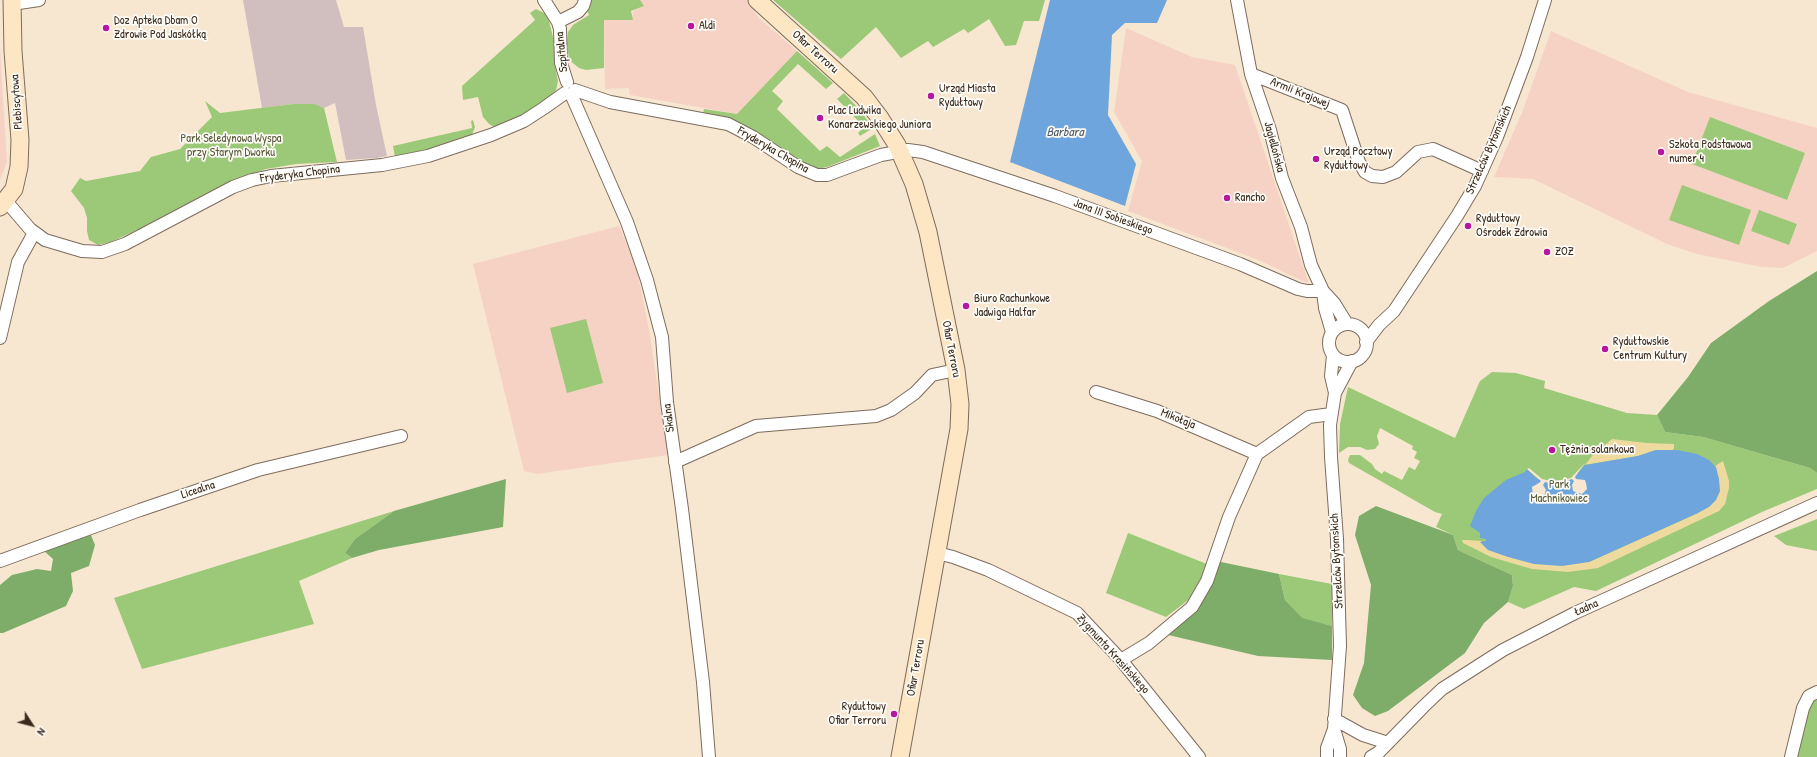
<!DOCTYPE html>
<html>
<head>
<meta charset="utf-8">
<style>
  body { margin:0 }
  #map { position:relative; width:1817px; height:757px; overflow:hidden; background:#f7e7d1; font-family:"Patrick Hand",sans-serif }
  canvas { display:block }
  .north { position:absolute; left:12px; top:705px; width:40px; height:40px; -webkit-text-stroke:3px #fdfcf7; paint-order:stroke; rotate:126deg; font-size:11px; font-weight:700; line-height:16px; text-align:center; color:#3b2a1e }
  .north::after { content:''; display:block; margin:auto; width:14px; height:18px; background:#3b2a1e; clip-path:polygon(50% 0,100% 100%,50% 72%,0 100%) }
</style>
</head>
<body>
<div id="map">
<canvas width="1817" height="757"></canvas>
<div class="north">N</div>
</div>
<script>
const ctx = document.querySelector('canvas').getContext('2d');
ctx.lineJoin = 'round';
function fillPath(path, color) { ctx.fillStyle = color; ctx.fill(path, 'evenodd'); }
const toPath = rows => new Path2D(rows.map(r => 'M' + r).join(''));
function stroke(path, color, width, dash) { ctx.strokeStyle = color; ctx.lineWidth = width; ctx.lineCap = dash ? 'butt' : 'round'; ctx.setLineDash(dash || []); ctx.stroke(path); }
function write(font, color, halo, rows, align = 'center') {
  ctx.font = font + ' "Patrick Hand",sans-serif'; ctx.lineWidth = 3.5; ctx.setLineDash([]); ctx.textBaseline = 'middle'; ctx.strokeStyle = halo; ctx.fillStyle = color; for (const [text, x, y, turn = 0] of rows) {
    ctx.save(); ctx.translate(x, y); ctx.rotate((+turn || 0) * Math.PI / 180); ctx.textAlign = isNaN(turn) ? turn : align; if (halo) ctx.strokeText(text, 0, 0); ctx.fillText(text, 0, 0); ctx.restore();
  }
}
fillPath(toPath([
  [640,0,749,0,758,7,754,12,759,18,797,51,737,114,630,95,629,88,605,89,604,20,632,20,633,11,643,6],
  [1126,28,1192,57,1235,65,1309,284,1256,259,1128,211,1142,161,1114,112],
  [1551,31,1688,92,1817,128,1817,251,1783,268,1762,267,1697,254,1667,244,1533,179,1494,177,1523,110],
  [0,47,7,162,0,180],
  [619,226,636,266,649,329,668,455,537,474,524,471,473,264]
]), '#f6d2c5');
fillPath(toPath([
  [243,0,336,0,344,27,363,27,376,105,387,156,376,158,346,160,335,103,324,108,315,104,293,104,262,108]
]), '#d1bfbf');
fillPath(toPath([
  [591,0,640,0,644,6,631,11,633,20,604,20,604,68,586,70,579,68,569,60,567,43,568,32,573,25,589,15,587,11],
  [773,0,1045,0,1039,21,1024,21,1016,45,1005,46,989,19,968,33,964,29,933,47,928,41,901,58,876,27,841,59],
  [536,9,546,14,549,21,554,41,555,66,558,81,556,90,551,96,533,110,496,128,489,124,483,117,478,97,463,100,462,86,535,20,530,13],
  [797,51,833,83,826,89,798,64,772,91,783,101,777,109,820,151,827,146,840,157,875,134,880,146,827,167,816,169,803,165,703,114,704,109,737,114],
  [844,93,860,110,873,128,860,136,858,133,864,127,837,99],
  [205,101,220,113,293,104,315,104,324,108,337,162,296,164,266,169,223,185,167,216,111,242,98,245,89,240,87,231,87,218,84,208,71,191,80,178,86,181,140,171,151,157,180,149,212,117],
  [1710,117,1805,153,1787,200,1692,164],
  [473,120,475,127,472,135,427,150,395,157,393,146,472,128,471,121],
  [1682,185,1751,210,1739,245,1669,220],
  [1759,210,1797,224,1789,245,1751,231],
  [586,319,603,383,567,393,550,328],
  [1492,372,1516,373,1545,381,1544,388,1627,413,1657,415,1665,432,1703,437,1810,468,1817,473,1817,489,1762,512,1596,591,1574,587,1524,609,1508,602,1513,586,1512,575,1458,550,1453,535,1436,527,1442,514,1435,512,1349,463,1348,460,1350,455,1360,455,1372,464,1375,469,1382,474,1384,471,1402,480,1409,467,1415,470,1420,461,1414,458,1417,452,1412,449,1413,446,1380,428,1377,436,1379,444,1375,449,1367,450,1360,447,1348,447,1339,453,1340,424,1348,387,1455,438,1480,381],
  [394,511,355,539,345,553,352,558,299,581,314,624,142,669,114,598],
  [1817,519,1817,551,1786,545,1774,536],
  [1128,533,1207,564,1195,595,1166,617,1106,593],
  [1279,574,1332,584,1332,626,1302,619,1285,600],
  [1817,692,1817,757,1791,757,1803,708]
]), '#9cc977');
fillPath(toPath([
  [1817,271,1817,473,1810,468,1703,437,1665,432,1657,415,1688,377,1711,343,1769,301],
  [506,479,503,527,379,550,352,558,345,553,355,539,394,511],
  [1376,506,1453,535,1458,550,1512,575,1513,586,1508,602,1484,623,1465,653,1388,711,1375,716,1362,708,1353,695,1364,663,1371,585,1355,535,1359,516],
  [90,533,95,545,89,566,71,573,73,591,66,606,3,633,0,633,0,585,12,575,37,569,51,571,53,559,43,550],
  [1221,562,1279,574,1285,600,1302,618,1332,626,1332,660,1258,656,1164,634,1192,612,1216,564]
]), '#7dad68');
fillPath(toPath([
  [1612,439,1647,443,1674,444,1674,448,1673,450,1656,450,1638,456,1585,465,1592,456],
  [1723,461,1729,481,1729,488,1725,504,1719,511,1598,568,1568,572,1532,569,1491,557,1463,543,1462,540,1467,540,1482,541,1481,542,1488,550,1589,562,1698,513,1716,467,1715,466]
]), '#eeda9e');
fillPath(toPath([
  [1050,0,1167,0,1157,23,1125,23,1112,35,1108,115,1136,164,1125,206,1010,162],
  [1656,450,1677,450,1697,454,1709,460,1716,467,1719,479,1720,491,1716,500,1709,507,1698,513,1589,562,1562,566,1534,564,1508,557,1488,550,1480,542,1486,541,1486,539,1480,538,1480,533,1470,526,1476,511,1484,498,1506,480,1525,472,1527,469,1536,478,1545,482,1561,483,1572,479,1585,465,1638,456]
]), '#6ea5dc');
fillPath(toPath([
  [1585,463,1575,477,1576,479,1585,480,1586,483,1587,489,1582,494,1573,491,1572,485,1574,481,1572,479,1555,484,1545,482,1543,485,1546,490,1544,496,1539,498,1533,496,1532,487,1539,483,1541,481,1527,469,1529,468,1542,479,1555,482,1571,478]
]), '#f7e7d1');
const street = toPath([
  [544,0,558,22,560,29,561,63,567,82],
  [1237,0,1251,74,1270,130,1282,178,1301,227,1311,265,1323,291,1325,308,1332,332],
  [12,4,39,0],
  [558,22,578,12,583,6,585,0],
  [1251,74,1342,110,1359,162,1365,172,1372,176,1383,177,1396,172,1418,152,1433,149,1482,171],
  [575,90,610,102,728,124,753,137,798,167,817,175,827,175,881,155,908,150,923,152,1055,196,1240,264,1298,289,1307,291,1323,291],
  [571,94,627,222,647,280,662,337,667,402,682,509,703,682,709,757],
  [6,201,30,229,45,240,82,251,102,252,125,244,233,187,252,180,271,176,382,165,428,156,491,135,524,121,544,108,565,93],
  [1323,291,1334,303,1347,324],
  '1329 343a19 19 0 1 1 38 0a19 19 0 1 1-38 0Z',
  [0,338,18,262,34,233],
  [1366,342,1379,325,1394,311,1457,216,1475,186,1497,137,1527,57,1545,0],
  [1096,392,1157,411,1257,454],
  [1335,393,1352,361],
  [675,462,756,426,876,416,891,410,915,393,932,375,956,370],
  [937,553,953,557,988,570,1077,613,1121,660,1199,757],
  [0,561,140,510,258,470,401,436],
  [1121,660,1149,643,1192,607,1207,581,1229,517,1257,454,1309,417,1331,414],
  [1334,719,1363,735,1388,743],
  [1334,729,1340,749,1340,757],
  [1327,757,1327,748,1334,729,1340,646,1337,539,1331,457,1330,425,1335,393,1331,376,1333,355],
  [1371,757,1379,752,1424,706,1442,689,1503,650,1575,613,1817,503],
  [1791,757,1803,708,1809,696,1817,692]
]);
const secondary = toPath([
  [757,0,864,97,880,118,897,145,914,184,928,232,956,370,960,404,959,429,900,757],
  [0,207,14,189,19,167,20,140,13,51,12,0]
]);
stroke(street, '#7d6c5d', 14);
stroke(secondary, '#7d6c5d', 19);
stroke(street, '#fff', 12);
stroke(secondary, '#fce6c4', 17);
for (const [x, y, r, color] of [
  [691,26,4,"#b5179e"],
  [106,28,4,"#b5179e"],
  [931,96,4,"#b5179e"],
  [820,118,4,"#b5179e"],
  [1661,152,4,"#b5179e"],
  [1316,159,4,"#b5179e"],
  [1227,198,4,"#b5179e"],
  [1468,226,4,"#b5179e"],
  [1547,252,4,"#b5179e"],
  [966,306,4,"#b5179e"],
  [1605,349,4,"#b5179e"],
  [1552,450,4,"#b5179e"],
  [894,714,4,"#b5179e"]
]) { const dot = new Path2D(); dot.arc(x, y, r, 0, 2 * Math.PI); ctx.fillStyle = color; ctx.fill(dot); stroke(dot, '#fdfcf7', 1.5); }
write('12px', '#3b2a1e', '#fdfcf7', [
  ["Doz Apteka Dbam O",114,21],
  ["Zdrowie Pod Jaskółką",114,35],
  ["Aldi",699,26],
  ["Urząd Miasta",939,89],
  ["Rydułtowy",939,103],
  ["Plac Ludwika",828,111],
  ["Konarzewskiego Juniora",828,125],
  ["Szkoła Podstawowa",1669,145],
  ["numer 4",1669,159],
  ["Urząd Pocztowy",1324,152],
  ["Rydułtowy",1324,166],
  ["Rancho",1235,198],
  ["Rydułtowy",1476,219],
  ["Ośrodek Zdrowia",1476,233],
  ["ZOZ",1555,252],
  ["Biuro Rachunkowe",974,299],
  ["Jadwiga Halfar",974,313],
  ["Rydułtowskie",1613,342],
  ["Centrum Kultury",1613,356],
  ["Tężnia solankowa",1560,450],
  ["Rydułtowy",886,707,"right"],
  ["Ofiar Terroru",886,721,"right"]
], 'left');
write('12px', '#3b2a1e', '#fdfcf7', [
  ["Szpitalna",562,52,-96],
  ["Ofiar Terroru",815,52,42],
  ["Armii Krajowej",1300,93,22],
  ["Plebiscytowa",17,102,-94],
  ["Jagiellońska",1274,147,75],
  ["Fryderyka Chopina",773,150,30],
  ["Strzelców Bytomskich",1489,150,-66],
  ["Fryderyka Chopina",300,174,-7],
  ["Jana III Sobieskiego",1113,217,20],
  ["Ofiar Terroru",951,349,79],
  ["Skalna",669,418,-97],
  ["Mikołaja",1178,419,22],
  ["Licealna",198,490,-18],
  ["Strzelców Bytomskich",1337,561,-93],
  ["Ładna",1586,608,-24],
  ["Zygmunta Krasińskiego",1113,654,48],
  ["Ofiar Terroru",916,668,-80]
]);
write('12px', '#585a39', '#fdfcf7', [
  ["Park Seledynowa Wyspa",231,139],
  ["przy Starym Dworku",231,153],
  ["Park",1559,485],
  ["Machnikowiec",1559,499]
]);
write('italic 13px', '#4f5b6a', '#fdfcf7', [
  ["Barbara",1065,133]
]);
</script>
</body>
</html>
